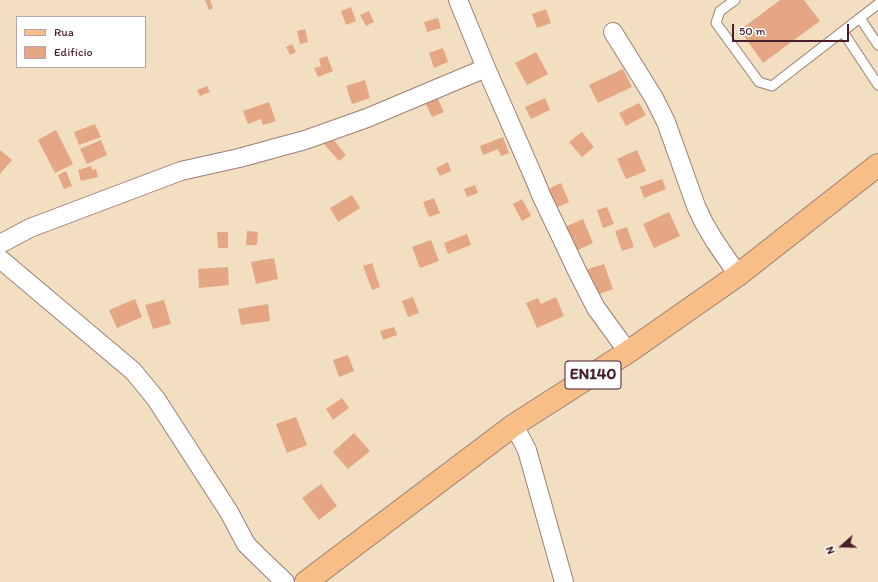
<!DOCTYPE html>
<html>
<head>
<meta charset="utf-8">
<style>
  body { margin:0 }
  #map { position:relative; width:878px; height:582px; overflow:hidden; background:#f2dec0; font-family:Itim,sans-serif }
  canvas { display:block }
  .legend { position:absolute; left:16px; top:16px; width:130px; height:52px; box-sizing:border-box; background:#fff; border:1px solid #b7a5aa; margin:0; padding:5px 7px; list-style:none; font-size:12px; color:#4a1f2b }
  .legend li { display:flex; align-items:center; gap:8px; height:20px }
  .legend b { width:20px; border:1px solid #b7a5aa }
  .north { position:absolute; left:822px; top:526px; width:40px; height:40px; -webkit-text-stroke:3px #fff; paint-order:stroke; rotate:250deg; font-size:11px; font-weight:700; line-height:16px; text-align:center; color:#4a1f2b }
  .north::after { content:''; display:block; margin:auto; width:14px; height:18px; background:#4a1f2b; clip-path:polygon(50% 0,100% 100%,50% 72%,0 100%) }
  .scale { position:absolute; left:732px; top:24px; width:117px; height:18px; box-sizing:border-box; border:2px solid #4a1f2b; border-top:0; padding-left:5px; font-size:12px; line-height:14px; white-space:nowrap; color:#4a1f2b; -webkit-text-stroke:3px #fff; paint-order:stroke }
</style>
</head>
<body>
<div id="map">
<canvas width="878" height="582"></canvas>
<ul class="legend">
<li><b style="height:5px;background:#f7be87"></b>Rua</li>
<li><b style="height:11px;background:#e5a783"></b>Edifício</li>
</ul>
<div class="north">N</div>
<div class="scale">50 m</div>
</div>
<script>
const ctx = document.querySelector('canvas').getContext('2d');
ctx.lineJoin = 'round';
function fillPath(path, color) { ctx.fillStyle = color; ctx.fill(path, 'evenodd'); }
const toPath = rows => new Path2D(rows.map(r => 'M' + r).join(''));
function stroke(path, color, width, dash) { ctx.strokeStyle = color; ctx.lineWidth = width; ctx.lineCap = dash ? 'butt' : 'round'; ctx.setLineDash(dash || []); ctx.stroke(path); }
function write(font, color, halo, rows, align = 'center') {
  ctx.font = font + ' Itim,sans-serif'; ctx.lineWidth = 3; ctx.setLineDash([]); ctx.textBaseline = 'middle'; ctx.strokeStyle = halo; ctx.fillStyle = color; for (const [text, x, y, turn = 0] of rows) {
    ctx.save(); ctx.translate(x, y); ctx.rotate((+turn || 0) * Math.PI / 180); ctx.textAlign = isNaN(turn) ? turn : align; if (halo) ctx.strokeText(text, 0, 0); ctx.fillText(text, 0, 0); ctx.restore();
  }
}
fillPath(toPath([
  [205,0,210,0,213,8,209,10],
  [780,0,804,0,820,21,763,63,740,30],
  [351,7,356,21,346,25,341,11],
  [546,9,551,23,537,28,532,14],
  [369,11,374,22,366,26,360,15],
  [438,18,441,28,427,32,424,22],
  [305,29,308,42,300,44,297,31],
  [292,44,296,52,290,55,286,47],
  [443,48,448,62,434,68,429,53],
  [536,52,548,74,527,85,515,63],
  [327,56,333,71,318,77,314,68,321,66,319,59],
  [623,69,632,87,598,103,589,85],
  [365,80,370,98,352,104,346,86],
  [207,86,210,92,200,96,197,90],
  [435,93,444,112,432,117,423,98],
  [545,98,550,110,531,119,525,107],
  [269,102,276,121,263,125,261,119,248,124,243,111],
  [639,103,646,115,626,126,619,113],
  [95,124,101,137,79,145,74,132],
  [56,130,73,164,55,173,38,140],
  [582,132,594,147,582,157,569,142],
  [503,137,509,153,501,156,498,149,483,155,480,146],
  [332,138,346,155,339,161,324,144],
  [101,140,107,155,87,164,80,149],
  [0,150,12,160,0,174],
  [637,150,646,171,626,179,617,159],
  [448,162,451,171,440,176,436,168],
  [91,166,92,170,96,169,98,177,81,181,78,170],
  [66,171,72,186,64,189,58,175],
  [662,179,666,189,644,198,640,187],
  [561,183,569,202,552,210,544,191],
  [475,185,478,193,467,197,464,189],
  [352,195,360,208,338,222,330,208],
  [434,198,440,213,429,217,423,202],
  [522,199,531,216,522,221,513,204],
  [607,207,614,224,603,228,597,210],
  [669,212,680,236,654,248,643,224],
  [583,219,593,243,576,251,565,227],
  [627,227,634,247,622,251,615,231],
  [247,231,258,232,257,245,246,245],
  [217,232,228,232,228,248,218,248],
  [467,234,471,245,448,254,444,243],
  [431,240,439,261,420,268,412,247],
  [274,258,278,279,256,284,251,262],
  [372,263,380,287,372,290,363,266],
  [604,264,613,289,594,296,585,270],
  [228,267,229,285,199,288,198,269],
  [413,297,419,313,408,317,402,301],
  [556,297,564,316,537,328,526,303,538,298,541,304],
  [135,299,142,317,117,328,109,310],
  [164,300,171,324,153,329,145,305],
  [268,304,270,321,241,325,238,309],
  [394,327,397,335,383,340,380,331],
  [348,355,354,371,339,377,333,360],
  [342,398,349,408,333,420,326,409],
  [296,417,307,445,287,453,276,424],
  [354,433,370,451,348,469,333,452],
  [321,484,337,506,319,520,302,498]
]), '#e5a783');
const service = toPath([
  [735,0,720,11,716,23,759,82,772,86,878,4],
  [860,18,878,45],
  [843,32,878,85]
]);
const minor = toPath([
  [458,0,486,68,535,180,541,195,579,275,596,308,628,352],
  [613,32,654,98,666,122,696,206,704,223,714,240,738,275],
  [0,244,30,228,181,171,239,158,305,140,367,118,486,68],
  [0,259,133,371,156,399,229,512,246,544,258,556,285,582],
  [514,425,527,450,564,582]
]);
const primary = toPath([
  [306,582,514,425,628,352,738,275,878,165]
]);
stroke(service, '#9e7e76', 11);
stroke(minor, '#9e7e76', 20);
stroke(primary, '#9e7e76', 24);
stroke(service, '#fff', 9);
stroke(minor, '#fff', 18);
stroke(primary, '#f7be87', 22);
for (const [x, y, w] of [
  [593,375,56]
]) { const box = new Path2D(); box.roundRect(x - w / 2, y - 14, w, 28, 3); ctx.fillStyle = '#fff'; ctx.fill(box); stroke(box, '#4a1f2b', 1); }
write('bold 16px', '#4a1f2b', null, [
  ["EN140",593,375]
]);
</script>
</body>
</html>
